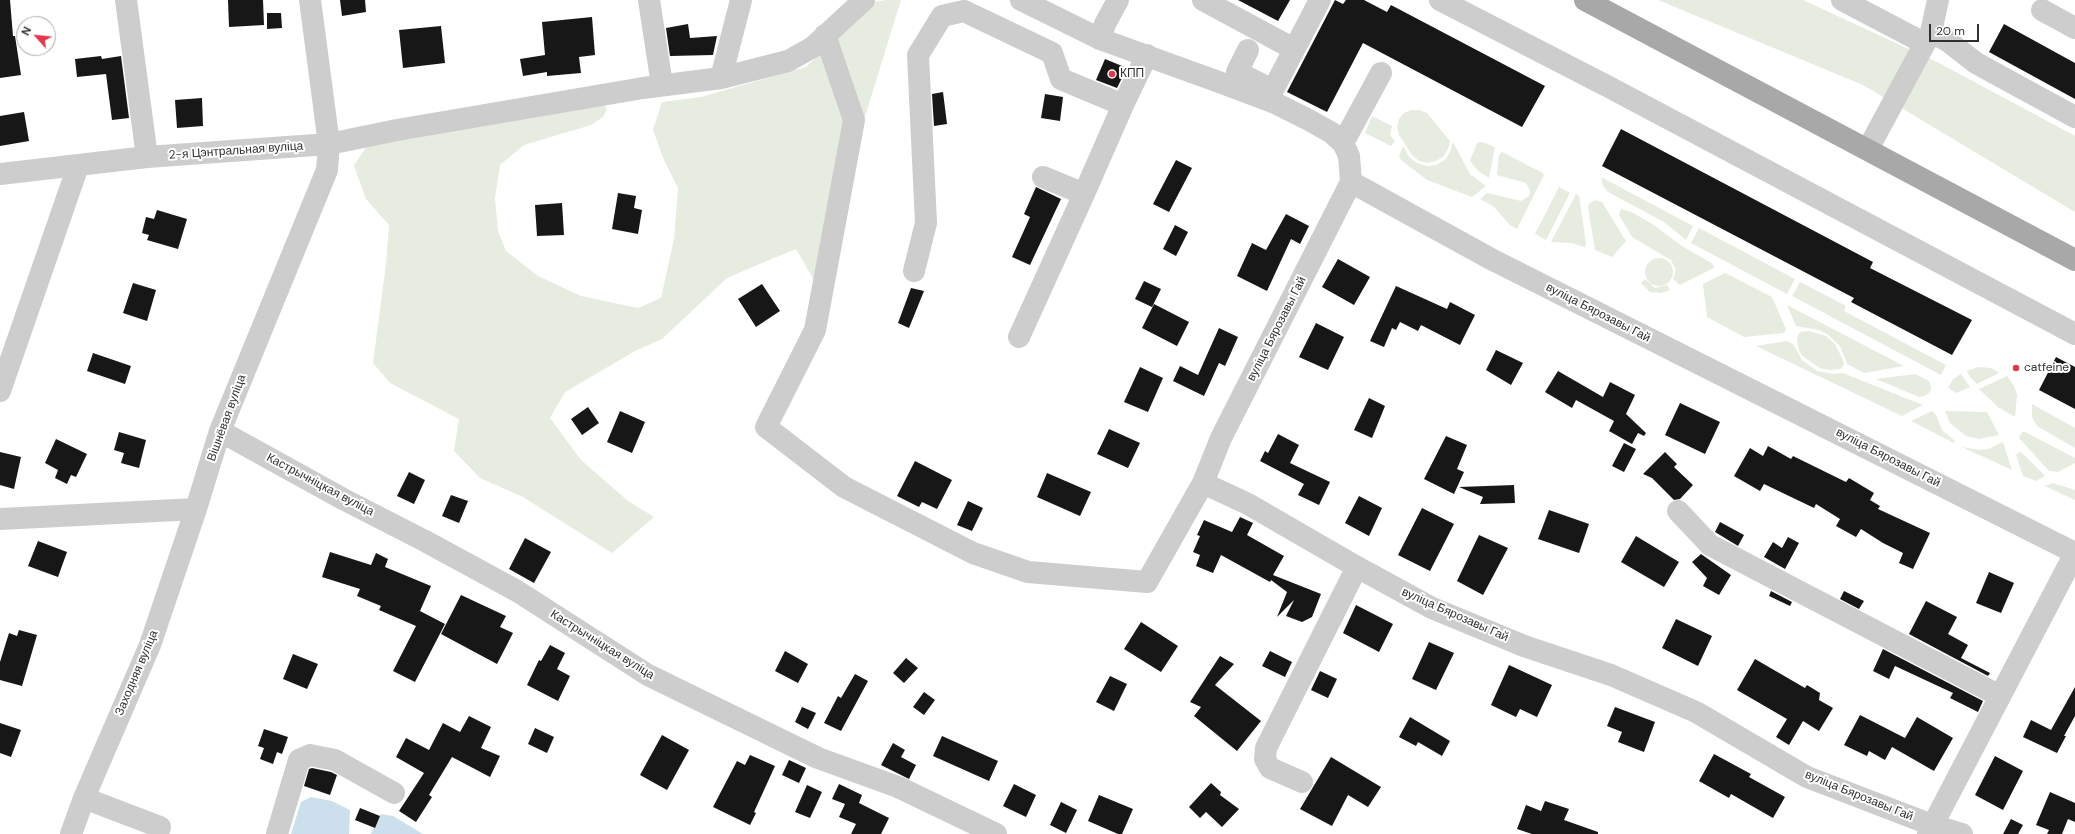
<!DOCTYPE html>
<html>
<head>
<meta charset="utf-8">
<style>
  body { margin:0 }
  #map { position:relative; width:2075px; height:834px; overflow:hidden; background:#fff; font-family:"DM Sans",sans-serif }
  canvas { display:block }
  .north { position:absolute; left:16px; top:16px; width:40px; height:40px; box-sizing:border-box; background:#fff; border:1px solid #acacac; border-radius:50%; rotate:297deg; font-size:11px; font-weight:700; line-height:16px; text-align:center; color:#303030 }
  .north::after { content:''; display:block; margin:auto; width:14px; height:18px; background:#e1384a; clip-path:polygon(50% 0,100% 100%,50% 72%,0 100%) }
  .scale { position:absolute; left:1929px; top:24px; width:50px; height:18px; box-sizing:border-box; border:2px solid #303030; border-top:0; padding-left:5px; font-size:12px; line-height:14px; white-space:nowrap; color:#303030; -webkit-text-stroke:3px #fff; paint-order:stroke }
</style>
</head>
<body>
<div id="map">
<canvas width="2075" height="834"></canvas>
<div class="north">N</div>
<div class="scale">20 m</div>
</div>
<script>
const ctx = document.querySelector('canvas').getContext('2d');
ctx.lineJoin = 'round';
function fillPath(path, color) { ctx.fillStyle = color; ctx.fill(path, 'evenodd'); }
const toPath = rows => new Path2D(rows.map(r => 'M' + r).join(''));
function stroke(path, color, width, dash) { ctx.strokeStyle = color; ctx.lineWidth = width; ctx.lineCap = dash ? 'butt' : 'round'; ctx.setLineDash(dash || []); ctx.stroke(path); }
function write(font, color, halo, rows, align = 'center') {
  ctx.font = font + ' "DM Sans",sans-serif'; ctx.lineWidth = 4; ctx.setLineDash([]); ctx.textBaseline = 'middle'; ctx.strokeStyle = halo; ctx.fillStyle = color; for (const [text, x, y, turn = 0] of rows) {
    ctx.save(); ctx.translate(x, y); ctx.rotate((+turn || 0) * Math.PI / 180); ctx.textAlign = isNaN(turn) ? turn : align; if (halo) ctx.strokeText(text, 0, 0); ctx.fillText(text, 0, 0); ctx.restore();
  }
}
fillPath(toPath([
  [887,0,901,0,863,123,827,303,796,249,757,265,727,278,662,339,635,351,565,392,550,418,581,460,628,501,654,517,612,553,523,497,480,478,454,451,459,419,390,383,373,363,386,264,389,225,366,199,354,166,368,144,604,104,607,109,603,117,591,125,524,145,500,165,495,198,498,231,506,251,538,276,581,296,638,308,661,298,674,239,678,188,664,160,653,130,662,102,701,97,806,67,875,2],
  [1658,0,1803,0,1941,64,2075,136,2075,212,1863,85],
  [1411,110,1419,110,1427,113,1450,141,1448,149,1443,157,1436,161,1427,163,1419,161,1412,155,1399,135,1397,127,1399,119,1404,113],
  [1372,116,1392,126,1390,135,1395,141,1391,146,1365,133],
  [1453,142,1470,174,1486,186,1472,197,1427,180,1401,160,1399,156,1403,146,1410,158,1417,163,1427,166,1436,165,1445,160,1450,152],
  [1482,142,1495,147,1489,178,1478,171,1470,161,1477,143],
  [1502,152,1543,173,1544,175,1517,229,1510,225,1493,206,1480,199,1487,193,1521,201,1529,196,1530,191,1526,183,1497,175,1499,155],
  [1601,177,1693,226,1686,240,1664,222,1608,192,1603,186],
  [1559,187,1570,193,1546,240,1535,234],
  [1576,194,1579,196,1586,244,1585,247,1571,243,1551,242],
  [1595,200,1602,202,1626,241,1612,257,1595,250,1588,208,1589,204],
  [1621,209,1631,212,1651,223,1682,246,1713,264,1714,268,1680,285,1673,279,1676,270,1671,260,1632,237,1619,215],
  [1699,228,1795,279,1787,294,1691,243],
  '1645 272a14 14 0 1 1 28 0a14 14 0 1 1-28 0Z',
  [1725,273,1772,297,1786,329,1784,333,1744,337,1707,317,1703,284],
  [1645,279,1655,288,1667,285,1670,290,1661,293,1650,292,1641,283],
  [1800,282,1846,306,1844,311,1946,365,1941,375,1792,296],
  [1787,305,1904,366,1864,373,1847,364,1840,346,1827,334,1819,330,1796,326],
  [1809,331,1826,336,1835,344,1843,360,1844,364,1841,369,1829,370,1820,368,1805,358,1799,351,1797,338,1800,332],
  [1787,341,1793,344,1802,360,1817,371,1834,374,1843,373,1923,405,1902,416,1756,346],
  [1978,367,1991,368,1999,373,1977,384,1970,377,1967,371],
  [1915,374,1929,381,1931,387,1930,392,1925,396,1919,397,1876,379],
  [1961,374,1970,387,1957,393,1948,388,1953,379],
  [2007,376,2014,386,2017,395,2015,417,1998,407,1979,389],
  [2032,404,2075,428,2075,448,2037,426,2032,417],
  [1932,411,1936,415,1942,430,1955,441,1954,443,1911,421],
  [1945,411,1987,412,1999,435,1979,439,1966,436,1950,423],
  [2022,432,2025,432,2075,458,2075,463,2058,472,2049,471,2019,438],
  [2003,442,2012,470,1962,447,1980,450,1988,449],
  [2019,452,2022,453,2045,476,2036,481,2023,476,2016,455],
  [2053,483,2075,490,2075,500,2045,486]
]), '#e6ecdf');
fillPath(toPath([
  [311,797,332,801,350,810,349,834,291,834,301,802],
  [381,814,393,816,423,834,371,834]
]), '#cbe0ec');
fillPath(toPath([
  [0,0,10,0,13,36,15,36,21,75,0,78],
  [228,0,263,0,264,25,229,27],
  [340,0,365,0,366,12,342,16],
  [1238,0,1290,0,1278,21],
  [1335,0,1343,4,1346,0,1364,0,1387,12,1391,5,1545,86,1522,127,1363,43,1327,112,1287,92],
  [267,13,281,13,282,28,267,29],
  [592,17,595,55,579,57,581,73,547,76,547,72,523,76,520,59,545,55,542,22],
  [688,24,690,38,717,36,713,55,670,56,666,28],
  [2004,24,2075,63,2075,99,1989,52],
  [441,26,445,63,403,68,399,30],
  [101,56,102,59,121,56,129,118,112,120,106,74,77,77,75,59],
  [1105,59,1127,68,1117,88,1096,80],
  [943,92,947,124,934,126,932,94],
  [1045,94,1063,97,1060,121,1041,118],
  [202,98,203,126,177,128,175,100],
  [24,112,29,141,0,146,0,116],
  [1621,129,1873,262,1870,268,1972,320,1952,355,1851,302,1854,298,1602,166],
  [1176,160,1192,168,1169,212,1153,204],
  [1036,187,1061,199,1030,265,1012,257,1030,217,1024,214],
  [618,193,636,196,634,208,642,210,638,234,612,229],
  [562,203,564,235,537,236,535,205],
  [157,210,187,219,178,249,147,240,149,235,142,233,146,217,154,219],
  [1286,214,1309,226,1300,244,1291,239,1267,291,1237,276,1252,243,1266,250],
  [1175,225,1188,232,1176,256,1163,249],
  [1338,259,1370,277,1354,305,1322,287],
  [1144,281,1161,289,1152,307,1135,299],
  [133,283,156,290,147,321,123,313],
  [762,284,780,311,756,327,738,299],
  [1396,286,1447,309,1450,302,1475,315,1460,345,1421,325,1418,331,1400,322,1396,330,1392,328,1384,347,1370,341],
  [911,288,924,291,909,328,898,323],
  [1154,304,1189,322,1177,346,1142,328],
  [1316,323,1344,337,1328,370,1299,357],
  [1219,328,1238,337,1225,366,1219,363,1204,396,1173,381,1180,366,1198,375],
  [1496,350,1523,363,1511,385,1486,370],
  [93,353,131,366,125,384,87,371],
  [2056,357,2075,367,2075,409,2039,390],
  [1140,367,1163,378,1148,412,1124,402],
  [1558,371,1603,397,1610,382,1635,395,1626,414,1646,433,1644,436,1638,433,1632,444,1609,431,1614,421,1576,400,1572,408,1545,392],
  [1369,398,1385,406,1372,438,1354,430],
  [1680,403,1720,422,1705,454,1665,435],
  [588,407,599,423,582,435,571,419],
  [620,411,645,422,632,453,607,442],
  [1109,429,1140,443,1128,468,1097,454],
  [119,432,146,440,139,468,121,463,124,453,114,450],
  [1278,434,1299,445,1290,463,1330,482,1319,505,1298,495,1304,484,1260,461,1265,451,1268,453],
  [1446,436,1467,445,1457,469,1464,472,1454,494,1424,479],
  [56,439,87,454,76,477,71,475,67,484,55,478,58,470,45,463],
  [1624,443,1636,449,1624,472,1612,466],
  [1768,446,1791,459,1793,456,1846,482,1849,478,1874,493,1870,500,1880,506,1878,509,1930,533,1913,569,1899,563,1903,553,1883,543,1861,529,1856,537,1836,526,1840,519,1816,504,1814,508,1764,484,1760,491,1734,476,1750,448,1763,456],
  [0,452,21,457,14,489,0,485],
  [1665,452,1677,464,1674,467,1693,485,1680,499,1674,500,1652,478,1643,474],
  [915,461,952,480,937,509,922,502,919,507,897,496],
  [409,472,425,480,414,504,397,496],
  [1047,473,1091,492,1080,516,1037,497],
  [1514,485,1515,503,1480,504,1483,497,1459,487],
  [451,495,468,501,459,523,442,516],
  [1359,496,1382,508,1369,536,1345,523],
  [968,501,983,508,972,531,957,525],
  [1422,508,1454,524,1430,571,1398,555],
  [1549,510,1589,524,1579,553,1538,539],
  [1240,517,1253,523,1247,535,1284,556,1273,575,1321,594,1312,617,1302,622,1286,616,1294,600,1277,617,1287,592,1271,580,1270,582,1221,555,1213,573,1196,566,1200,555,1193,552,1200,536,1197,535,1204,520,1232,532],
  [1720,522,1744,535,1738,546,1715,532],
  [1479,535,1508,548,1483,595,1457,581],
  [1636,536,1679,562,1664,587,1621,562],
  [1788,537,1799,543,1785,569,1764,557,1773,542,1782,548],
  [525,538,551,552,534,583,509,569],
  [38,541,67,552,58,577,28,566],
  [330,552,371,565,376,553,388,559,385,567,431,586,420,611,445,624,415,682,393,671,416,626,379,610,381,606,357,596,360,589,322,577],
  [1701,554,1731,575,1719,595,1703,586,1707,578,1692,562],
  [1989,572,2014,583,2001,613,1976,603],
  [1771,591,1792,602,1790,606,1769,596],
  [1844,591,1864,601,1859,609,1840,599],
  [461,595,506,616,500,627,513,633,497,664,441,634],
  [1926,601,1957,617,1948,634,1968,645,1961,658,1990,673,1988,676,1909,634],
  [1356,605,1393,624,1379,652,1343,633],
  [1676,619,1712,636,1698,666,1662,648],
  [1141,622,1178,646,1161,672,1124,649],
  [19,630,37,635,22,686,0,680,0,662,9,633,17,636],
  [1429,642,1454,653,1436,690,1412,679],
  [550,645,565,653,557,669,570,676,558,701,527,685,539,660,541,661],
  [1883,649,1983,701,1978,712,1950,698,1953,693,1895,666,1889,679,1873,671],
  [785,651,808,664,798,683,775,671],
  [1270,651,1292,662,1285,677,1262,666],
  [293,654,318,664,307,689,283,679],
  [1220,656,1234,664,1215,685,1261,721,1237,751,1194,716,1201,707,1190,702],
  [906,658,918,668,904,683,893,673],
  [1755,659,1805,688,1807,685,1820,693,1819,700,1833,708,1819,731,1803,721,1789,745,1776,737,1787,719,1737,690],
  [1509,665,1552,685,1537,717,1520,709,1516,717,1491,705],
  [1320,671,1337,679,1328,698,1311,690],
  [855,674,868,681,841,731,824,723,838,696,841,698],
  [1110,676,1127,684,1114,711,1096,702],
  [2075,687,2075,716,2064,736,2066,736,2057,753,2023,737,2031,720,2051,730],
  [924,692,935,700,924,715,913,707],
  [802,707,816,713,808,729,795,722],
  [1615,707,1655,722,1644,752,1618,742,1622,732,1607,726],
  [1860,715,1905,738,1917,717,1953,738,1934,771,1892,747,1885,760,1869,751,1867,756,1844,745],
  [469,716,491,727,481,748,500,756,490,777,452,757,429,795,432,797,416,822,399,811,424,773,396,757,406,738,429,750,443,723,460,732],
  [1410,717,1450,741,1442,756,1418,742,1416,746,1399,737],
  [0,723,21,730,11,757,0,753],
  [535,728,554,737,547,753,528,744],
  [264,729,288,737,282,754,277,752,273,764,260,759,264,748,258,746],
  [662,735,689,750,667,790,640,775],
  [942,736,998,761,989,781,933,756],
  [893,743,905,750,901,757,916,765,909,779,881,765],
  [1714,754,1751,774,1749,777,1785,797,1773,818,1731,794,1729,798,1699,781],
  [750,755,775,766,754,812,756,813,750,825,713,807,737,761,745,765],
  [1995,756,2023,771,2003,810,1975,795],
  [1331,757,1381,787,1368,807,1348,795,1332,826,1300,809],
  [789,760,806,768,799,783,782,775],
  [312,768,331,772,337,775,330,795,304,786,309,769],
  [1211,783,1221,792,1220,795,1239,809,1222,827,1206,812,1200,818,1189,807],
  [839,784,862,795,859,803,889,818,881,834,851,834,856,824,839,817,845,804,832,799],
  [1014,784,1036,795,1026,817,1003,806],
  [807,785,822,792,810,818,795,812],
  [2050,792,2075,803,2075,822,2068,819,2062,834,2047,834,2049,830,2036,825],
  [1099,795,1133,809,1122,834,1118,834,1088,821],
  [1545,801,1569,809,1564,820,1598,832,1598,834,1532,834,1517,829,1526,805,1541,811],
  [1061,802,1077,810,1066,833,1050,825],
  [360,808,380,816,375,828,355,820],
  [2011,819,2023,825,2018,834,2003,834]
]), '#171717');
stroke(toPath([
  [126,0,147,157],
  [649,0,662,85],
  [1021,0,1100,39,1219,82,1275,103,1309,120,1332,133,1343,143,1349,156,1351,182],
  [1203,0,1294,49],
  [1440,0,1607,86,2075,334],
  [1842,0,1924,43],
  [2042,10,2075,28],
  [1931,32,1949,42,1976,63,2075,117],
  [825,35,854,120,815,330,766,427,844,487,973,553,1028,572,1147,582,1203,483],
  [1100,39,1105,24,1118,0],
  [1248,50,1237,72,1273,90,1320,0],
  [721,78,741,0],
  [1343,143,1381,73],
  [1868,149,1931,32,1938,0],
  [0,174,147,157,329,144,397,130,643,88,721,78,788,61,813,47,864,0],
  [1043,177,1084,194],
  [1351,182,1221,438,1203,483,1248,504,1357,567,1432,608,1524,646,1611,675,1696,712,1807,777,1932,825,1962,834],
  [1351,182,1491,259,2075,553,1928,834],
  [914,271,926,223,918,55,942,16,964,11,1052,53,1061,79,1123,105],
  [1019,337,1084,194,1123,105,1147,55],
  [0,391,78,166],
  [220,431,343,499,425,541,517,591,648,675,818,758,898,787,996,834],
  [1678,511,1710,545,2000,696],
  [0,519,196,509],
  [1302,782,1270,768,1265,759,1266,748,1357,567],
  [84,798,160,827,158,834],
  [71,834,84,798,150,645,196,509,220,431,327,170,329,144,310,0],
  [277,834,299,760,310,755,335,760,394,793]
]), '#cdcdcd', 22);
stroke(toPath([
  [1585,0,2075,260]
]), '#a8a8a8', 22);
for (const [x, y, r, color] of [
  [1112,74,4,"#e1384a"],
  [2016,368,4,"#e1384a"]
]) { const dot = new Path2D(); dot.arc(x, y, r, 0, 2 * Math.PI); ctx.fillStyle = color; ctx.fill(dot); stroke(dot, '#fff', 1.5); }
write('12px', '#303030', '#fff', [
  ["КПП",1120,74],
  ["catfeine",2024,368]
], 'left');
write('12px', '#303030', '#fff', [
  ["2-я Цэнтральная вуліца",236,151,-4],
  ["вуліца Бярозавы Гай",1598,313,27],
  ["вуліца Бярозавы Гай",1277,329,-63],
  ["Вішнёвая вуліца",227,418,-70],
  ["вуліца Бярозавы Гай",1888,458,27],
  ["Кастрычніцкая вуліца",320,485,28],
  ["вуліца Бярозавы Гай",1455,615,24],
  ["Кастрычніцкая вуліца",602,645,32],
  ["Заходняя вуліца",137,673,-67],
  ["вуліца Бярозавы Гай",1859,796,22]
]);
</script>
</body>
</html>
